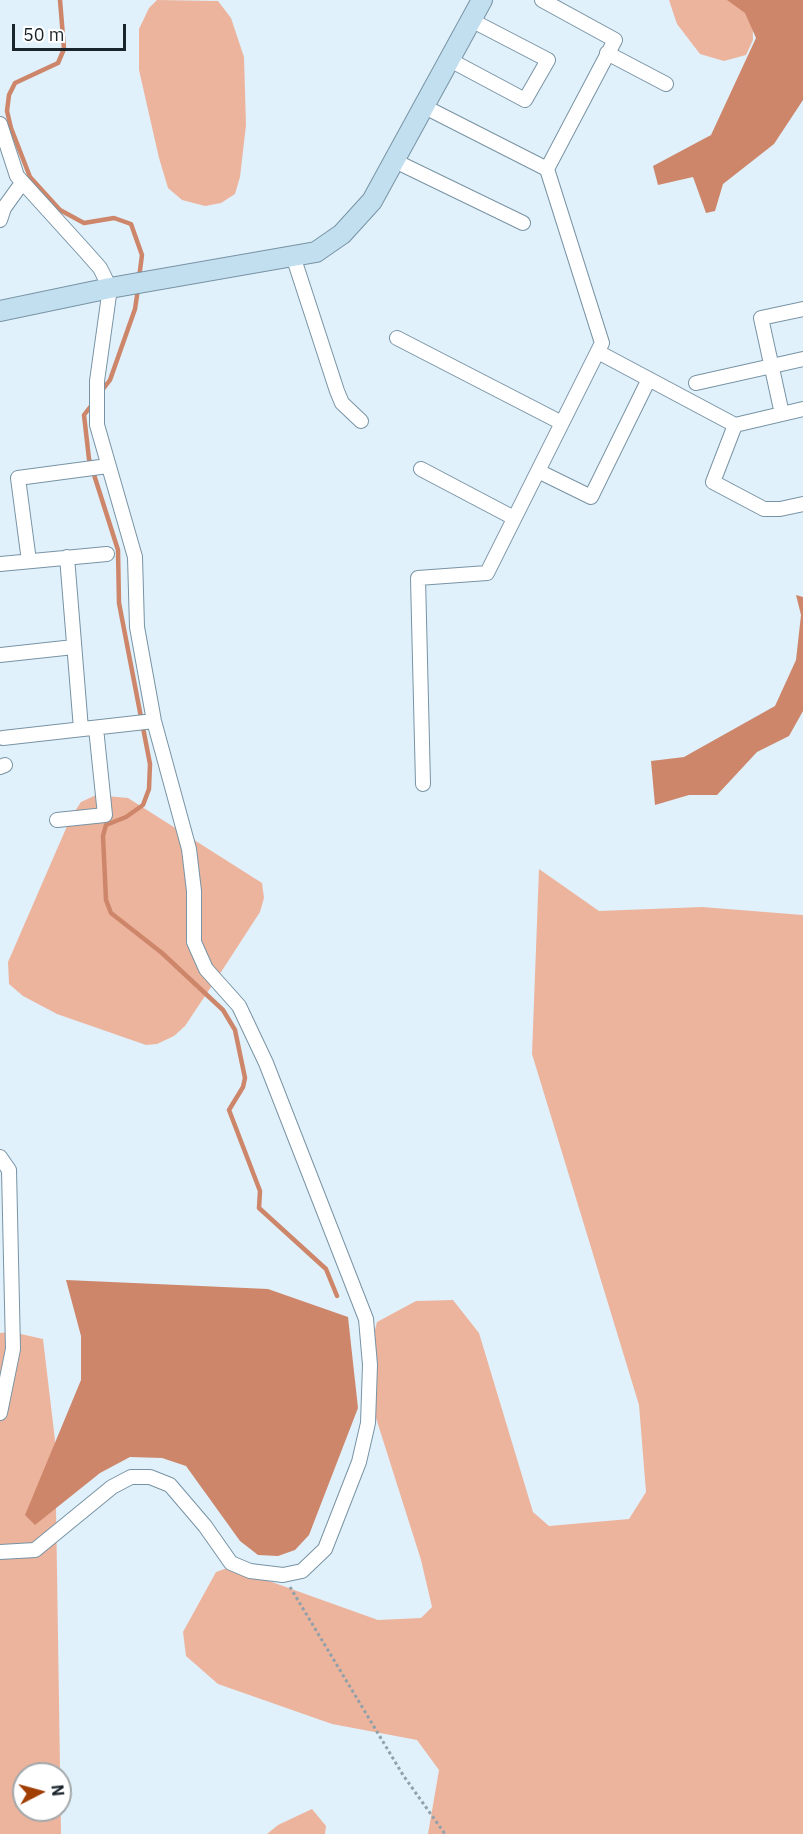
<!DOCTYPE html>
<html>
<head>
<meta charset="utf-8">
<style>
  body { margin:0 }
  #map { position:relative; width:803px; height:1834px; overflow:hidden; background:#e0f1fc; font-family:"IBM Plex Sans",sans-serif }
  canvas { display:block }
  .north { position:absolute; left:12px; top:1762px; width:60px; height:60px; box-sizing:border-box; background:#fff; border:2px solid #a3a7aa; border-radius:50%; rotate:84deg; font-size:16px; font-weight:700; line-height:24px; text-align:center; color:#19242b }
  .north::after { content:''; display:block; margin:auto; width:21px; height:27px; background:#a13e04; clip-path:polygon(50% 0,100% 100%,50% 72%,0 100%) }
  .scale { position:absolute; left:12px; top:24px; width:114px; height:27px; box-sizing:border-box; border:3px solid #19242b; border-top:0; padding-left:8px; font-size:18px; line-height:21px; white-space:nowrap; color:#19242b; -webkit-text-stroke:4px #fff; paint-order:stroke }
</style>
</head>
<body>
<div id="map">
<canvas width="803" height="1834"></canvas>
<div class="north">N</div>
<div class="scale">50 m</div>
</div>
<script>
const ctx = document.querySelector('canvas').getContext('2d');
ctx.lineJoin = 'round';
function fillPath(path, color) { ctx.fillStyle = color; ctx.fill(path, 'evenodd'); }
const toPath = rows => new Path2D(rows.map(r => 'M' + r).join(''));
function stroke(path, color, width, dash) { ctx.strokeStyle = color; ctx.lineWidth = width; ctx.lineCap = dash ? 'butt' : 'round'; ctx.setLineDash(dash || []); ctx.stroke(path); }
fillPath(toPath([
  [157,0,218,1,231,18,244,57,246,125,240,177,235,194,221,203,205,206,182,200,168,188,159,158,139,70,139,29,149,8],
  [669,0,752,0,753,40,746,55,724,61,700,54,677,24],
  [96,795,128,798,262,883,264,898,260,912,225,966,185,1026,174,1036,157,1044,146,1045,57,1014,23,996,9,984,8,962,71,817,81,802],
  [539,869,599,911,702,907,803,915,803,1834,428,1834,439,1770,417,1740,332,1724,218,1684,186,1656,183,1632,216,1572,230,1567,378,1620,421,1618,432,1607,421,1560,363,1377,377,1322,416,1301,453,1300,479,1333,533,1512,549,1526,629,1519,646,1492,639,1405,532,1054],
  [12,1332,43,1339,55,1440,61,1834,0,1834,0,1333],
  [24,1774,60,1774,60,1810,24,1810],
  [312,1809,326,1826,325,1834,267,1834,278,1825]
]), '#edb49d');
fillPath(toPath([
  [727,0,803,0,803,100,774,144,723,184,715,211,706,213,693,177,658,185,653,166,711,135,756,38,745,13],
  [796,595,803,597,803,711,789,736,757,752,717,795,689,795,655,805,651,761,684,757,775,706,796,660,801,615],
  [66,1280,268,1289,348,1317,358,1408,309,1535,295,1550,278,1556,258,1555,240,1541,186,1466,162,1458,130,1457,100,1473,35,1525,25,1515,81,1380,81,1336]
]), '#cd866a');
stroke(toPath([
  [60,0,64,49,58,63,15,83,9,95,7,111,11,128,30,177,60,210,84,223,114,218,131,224,142,255,139,278],
  [100,393,110,380,135,309,138,289],
  [94,402,84,415,89,459,118,550,119,603,150,764,149,789,143,805,126,817,106,825,103,836,106,900,111,913,162,953,223,1010,235,1030,245,1078,243,1087,229,1110,260,1191,259,1208,326,1269,337,1296]
]), '#cd866a', 4.5);
const street = toPath([
  [607,53,666,84],
  [450,60,525,100,548,60,471,20],
  [425,107,547,169],
  [0,124,17,176,85,251,100,268,110,288,97,381,97,425,135,557,137,627,154,721,189,849,194,891,194,942,206,969,239,1006,266,1063,366,1319,370,1365,368,1423,359,1462,325,1549,302,1571,283,1575,250,1571,231,1563,205,1526,170,1485,150,1477,131,1477,112,1487,35,1550,0,1552],
  [395,161,523,223],
  [0,220,4,208,22,183],
  [293,256,337,391,342,403,361,421],
  [397,338,562,423],
  [598,352,735,425,803,409],
  [696,383,803,359],
  [782,414,761,318,803,309],
  [735,425,713,482,764,509,780,509,803,504],
  [421,469,514,518],
  [538,471,591,497,649,379],
  [67,557,81,729],
  [29,561,18,478,108,466],
  [0,564,107,554],
  [0,655,74,647],
  [3,738,154,721],
  [0,767,5,765],
  [423,784,418,578,487,573,602,343,547,169,615,40,542,0],
  [57,820,105,815,96,728],
  [0,1157,9,1170,13,1349,0,1413]
]);
const secondary = toPath([
  [0,311,110,288,316,252,342,234,372,201,482,0]
]);
stroke(street, '#7893a4', 16);
stroke(secondary, '#7893a4', 22);
stroke(toPath([
  [290,1587,403,1775,445,1834]
]), '#91a0a9', 3, [3, 3]);
stroke(street, '#fff', 14);
stroke(secondary, '#c1dfef', 20);
</script>
</body>
</html>
